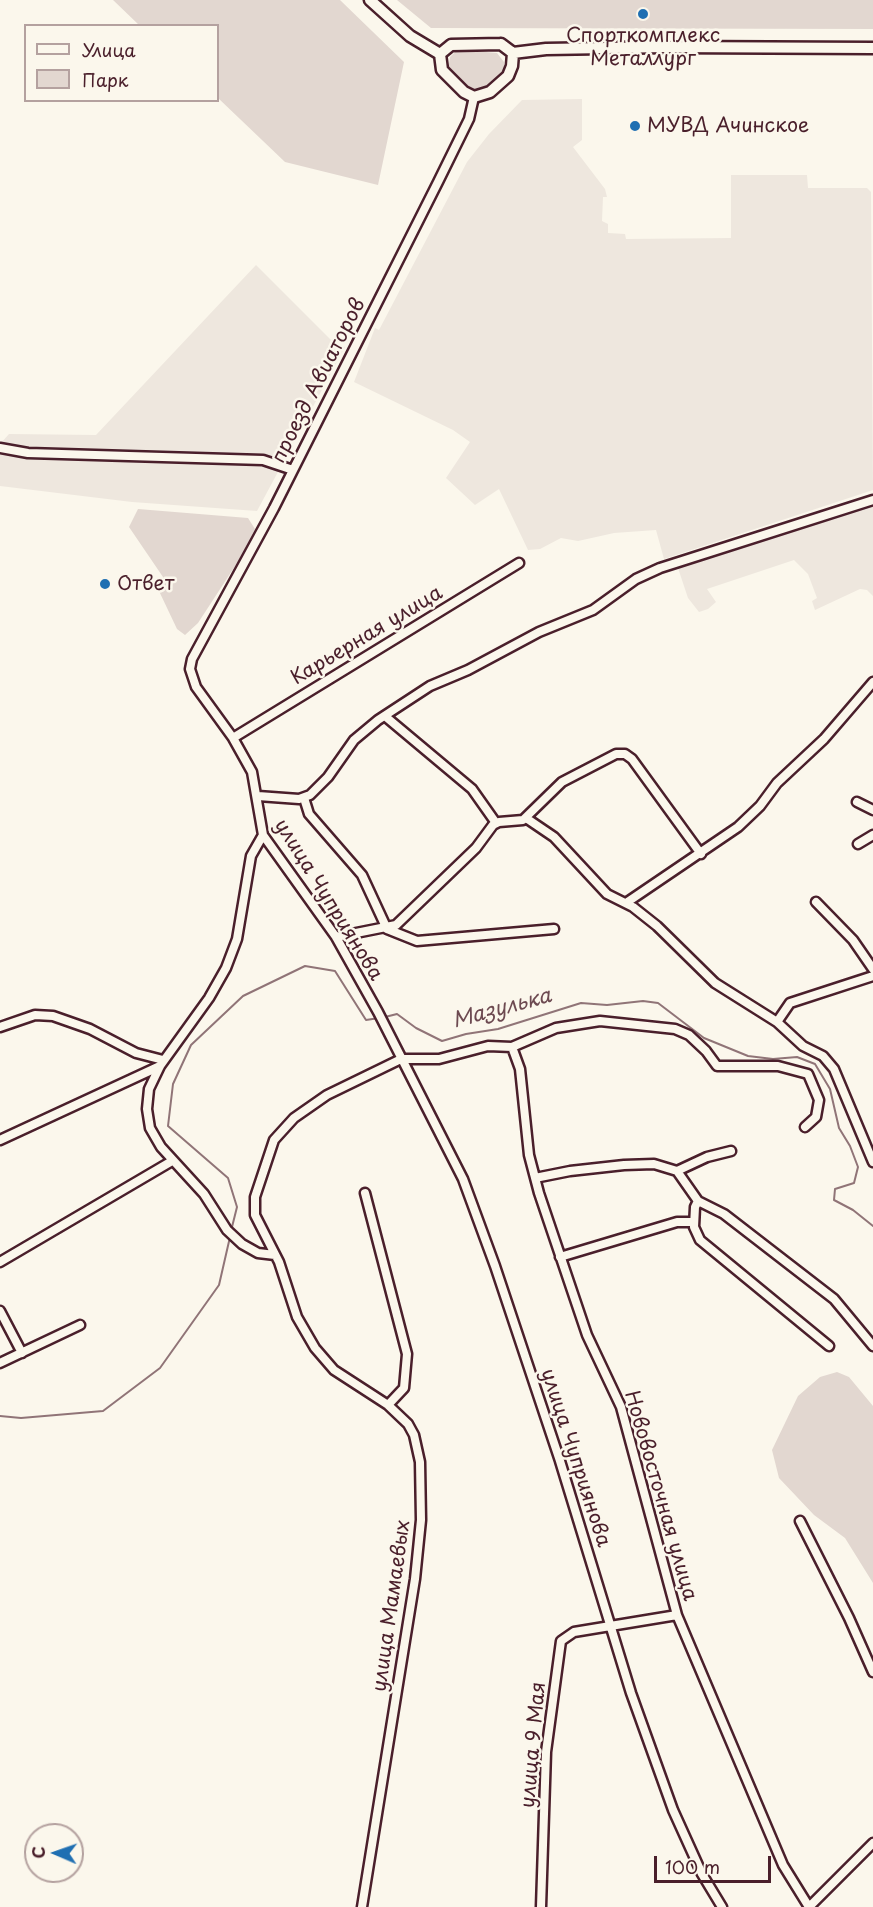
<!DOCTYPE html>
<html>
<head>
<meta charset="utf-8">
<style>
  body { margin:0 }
  #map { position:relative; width:873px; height:1907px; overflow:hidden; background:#fbf7ec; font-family:"Playpen Sans",sans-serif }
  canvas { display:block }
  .legend { position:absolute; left:24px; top:24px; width:195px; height:78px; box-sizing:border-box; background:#fbf7ec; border:2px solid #b4a19f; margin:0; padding:8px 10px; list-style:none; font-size:18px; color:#4a1f2b }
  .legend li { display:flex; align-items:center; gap:12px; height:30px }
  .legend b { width:30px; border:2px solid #b4a19f }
  .north { position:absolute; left:24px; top:1823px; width:60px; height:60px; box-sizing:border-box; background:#fbf7ec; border:2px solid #b4a19f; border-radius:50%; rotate:272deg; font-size:16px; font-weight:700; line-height:24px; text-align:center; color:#4a1f2b }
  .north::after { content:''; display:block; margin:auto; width:21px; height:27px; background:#1f6fb2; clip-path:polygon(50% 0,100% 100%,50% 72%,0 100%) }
  .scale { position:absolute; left:654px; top:1856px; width:117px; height:27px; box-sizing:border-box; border:3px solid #4a1f2b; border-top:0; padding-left:8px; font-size:18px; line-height:21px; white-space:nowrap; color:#4a1f2b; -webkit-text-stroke:4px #fbf7ec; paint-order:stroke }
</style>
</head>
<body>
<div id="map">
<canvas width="873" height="1907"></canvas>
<ul class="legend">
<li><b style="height:8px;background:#fbf7ec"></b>Улица</li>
<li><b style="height:16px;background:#e2d7d0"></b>Парк</li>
</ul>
<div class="north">С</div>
<div class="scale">100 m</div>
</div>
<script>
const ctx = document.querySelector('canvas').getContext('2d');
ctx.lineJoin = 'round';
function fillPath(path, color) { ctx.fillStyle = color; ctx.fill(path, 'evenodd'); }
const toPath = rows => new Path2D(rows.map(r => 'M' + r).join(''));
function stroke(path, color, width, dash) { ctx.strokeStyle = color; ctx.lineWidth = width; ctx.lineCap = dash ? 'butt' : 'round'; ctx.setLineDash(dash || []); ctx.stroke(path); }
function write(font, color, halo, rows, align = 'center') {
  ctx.font = font + ' "Playpen Sans",sans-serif'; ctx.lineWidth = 5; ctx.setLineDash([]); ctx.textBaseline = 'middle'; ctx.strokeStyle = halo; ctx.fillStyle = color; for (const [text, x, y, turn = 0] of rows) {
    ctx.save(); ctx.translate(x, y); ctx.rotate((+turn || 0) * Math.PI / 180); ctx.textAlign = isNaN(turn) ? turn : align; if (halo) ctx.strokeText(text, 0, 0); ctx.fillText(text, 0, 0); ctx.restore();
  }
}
fillPath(toPath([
  [582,99,582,140,573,147,605,189,607,197,603,197,602,221,608,224,608,233,625,234,626,239,731,238,731,175,807,175,808,188,867,188,871,192,873,490,664,559,656,530,614,533,578,541,561,538,540,549,528,550,499,489,475,505,446,478,470,442,453,430,354,382,375,328,379,330,467,162,489,134,522,100],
  [256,265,333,342,345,347,257,511,132,502,0,486,0,444,9,434,96,435],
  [873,505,873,596,867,590,860,589,815,610,812,601,817,598,808,574,794,560,707,589,716,602,708,609,699,612,688,598,678,568]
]), '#eee7de');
fillPath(toPath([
  [113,0,340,0,404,62,378,185,285,162,218,98,218,26,139,25],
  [397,0,873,0,873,29,431,28],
  [464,50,497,53,504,62,504,75,482,91,466,89,448,71,450,57,455,52],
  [138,509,248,518,255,529,239,560,198,623,185,635,177,629,159,591,163,577,129,527],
  [837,1372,849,1377,873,1406,873,1583,845,1538,814,1515,779,1478,772,1450,798,1396,820,1377]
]), '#e2d7d0');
stroke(toPath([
  [385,1017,397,1014,416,1028,442,1041,466,1034,498,1029,581,1003,607,1005,643,1001,658,1003,704,1038,748,1056,773,1059,797,1057,815,1064,830,1089,839,1128,850,1146,858,1167,854,1183,835,1189,834,1200,853,1210,873,1226],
  [231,1231,237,1207,228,1178,168,1126,173,1084,191,1045,243,996,305,966,335,971,366,1020,379,1018],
  [0,1416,21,1418,103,1411,160,1368,219,1285,230,1237]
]), '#907477', 2);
const minor = toPath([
  [474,97,469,119,438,182,274,508,192,659,190,669,196,687,233,738,252,772,263,835,336,937,378,1012,463,1179,495,1266,560,1461,631,1693,673,1810,702,1874,722,1907],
  [0,448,28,453,263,460,293,470],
  [386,717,472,789,496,823],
  [233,738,519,563],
  [258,796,299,799,310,795,328,777,354,740,378,720,430,686,468,670,539,632,593,610,636,579,660,568,873,500],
  [304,798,309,814,362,875,387,929],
  [857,802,873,810],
  [526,818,554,837,607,894,633,907,657,926,715,983,777,1022,803,1046,823,1056,834,1069,873,1162],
  [263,835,251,856,237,939,226,968,209,998,160,1066,149,1089,147,1109,150,1128,161,1147,204,1194,227,1230,242,1244,258,1253,275,1255],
  [858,844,873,835],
  [816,902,853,940,873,969],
  [626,903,738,827,760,806,777,783,824,739,873,682],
  [387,929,417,941,554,929],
  [336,937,396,925,476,848,493,825,499,822,523,820,562,782,616,754,625,754,632,759,701,854],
  [777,1022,790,1003,873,976],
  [0,1027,35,1015,53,1016,90,1029,136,1053,163,1060],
  [512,1047,520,1069,529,1155,539,1193,587,1335,621,1407,677,1615,783,1865,809,1907],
  [0,1140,160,1066],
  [677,1171,707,1157,731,1151],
  [535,1178,570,1171,624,1165,654,1164,677,1171,698,1201,724,1214,834,1299,873,1346],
  [365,1193,407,1354,404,1388,388,1405],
  [698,1201,695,1207,694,1227,700,1240,829,1346],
  [560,1257,677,1222,694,1222],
  [0,1262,172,1161],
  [0,1311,22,1353],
  [0,1363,80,1325],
  [800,1521,849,1618,873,1672],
  [362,1907,415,1579,421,1520,420,1462,414,1435,408,1424,388,1405,334,1370,315,1348,297,1317,279,1262,255,1215,255,1197,274,1140,294,1118,327,1095,401,1059,439,1059,488,1046,512,1047,556,1028,600,1021,675,1029,689,1035,706,1051,717,1066,778,1066,808,1074,819,1100,816,1117,805,1127],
  [541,1907,546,1752,561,1641,574,1632,677,1615],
  [809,1907,873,1843]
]);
const major = toPath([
  [370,0,410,36,440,54],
  [501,44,513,53,512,66,508,76,490,92,474,97,464,92,442,70,440,54,451,45,501,44],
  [513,53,546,49,666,47,873,48]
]);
stroke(minor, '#4a1f2b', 13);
stroke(major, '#4a1f2b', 15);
stroke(minor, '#fbf7ec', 8);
stroke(major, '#fbf7ec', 10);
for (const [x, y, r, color] of [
  [643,14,6,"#1f6fb2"],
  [635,126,6,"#1f6fb2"],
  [105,584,6,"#1f6fb2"]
]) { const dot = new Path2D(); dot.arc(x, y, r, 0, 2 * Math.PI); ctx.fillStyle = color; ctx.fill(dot); stroke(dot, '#fbf7ec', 2); }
write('20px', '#4a1f2b', '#fbf7ec', [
  ["Спорткомплекс",643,36,"center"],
  ["Металлург",643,59,"center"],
  ["МУВД Ачинское",647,126],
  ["Ответ",117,584]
], 'left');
write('20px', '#4a1f2b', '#fbf7ec', [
  ["проезд Авиаторов",319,381,-63],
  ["Карьерная улица",367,636,-31],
  ["улица Чуприянова",328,900,58],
  ["улица Чуприянова",575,1458,72],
  ["Нововосточная улица",660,1496,74],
  ["улица Мамаевых",392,1606,-82],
  ["улица 9 Мая",534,1745,-85]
]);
write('italic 21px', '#6d4a51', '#fbf7ec', [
  ["Мазулька",502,1009,-15]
]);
</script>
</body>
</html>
